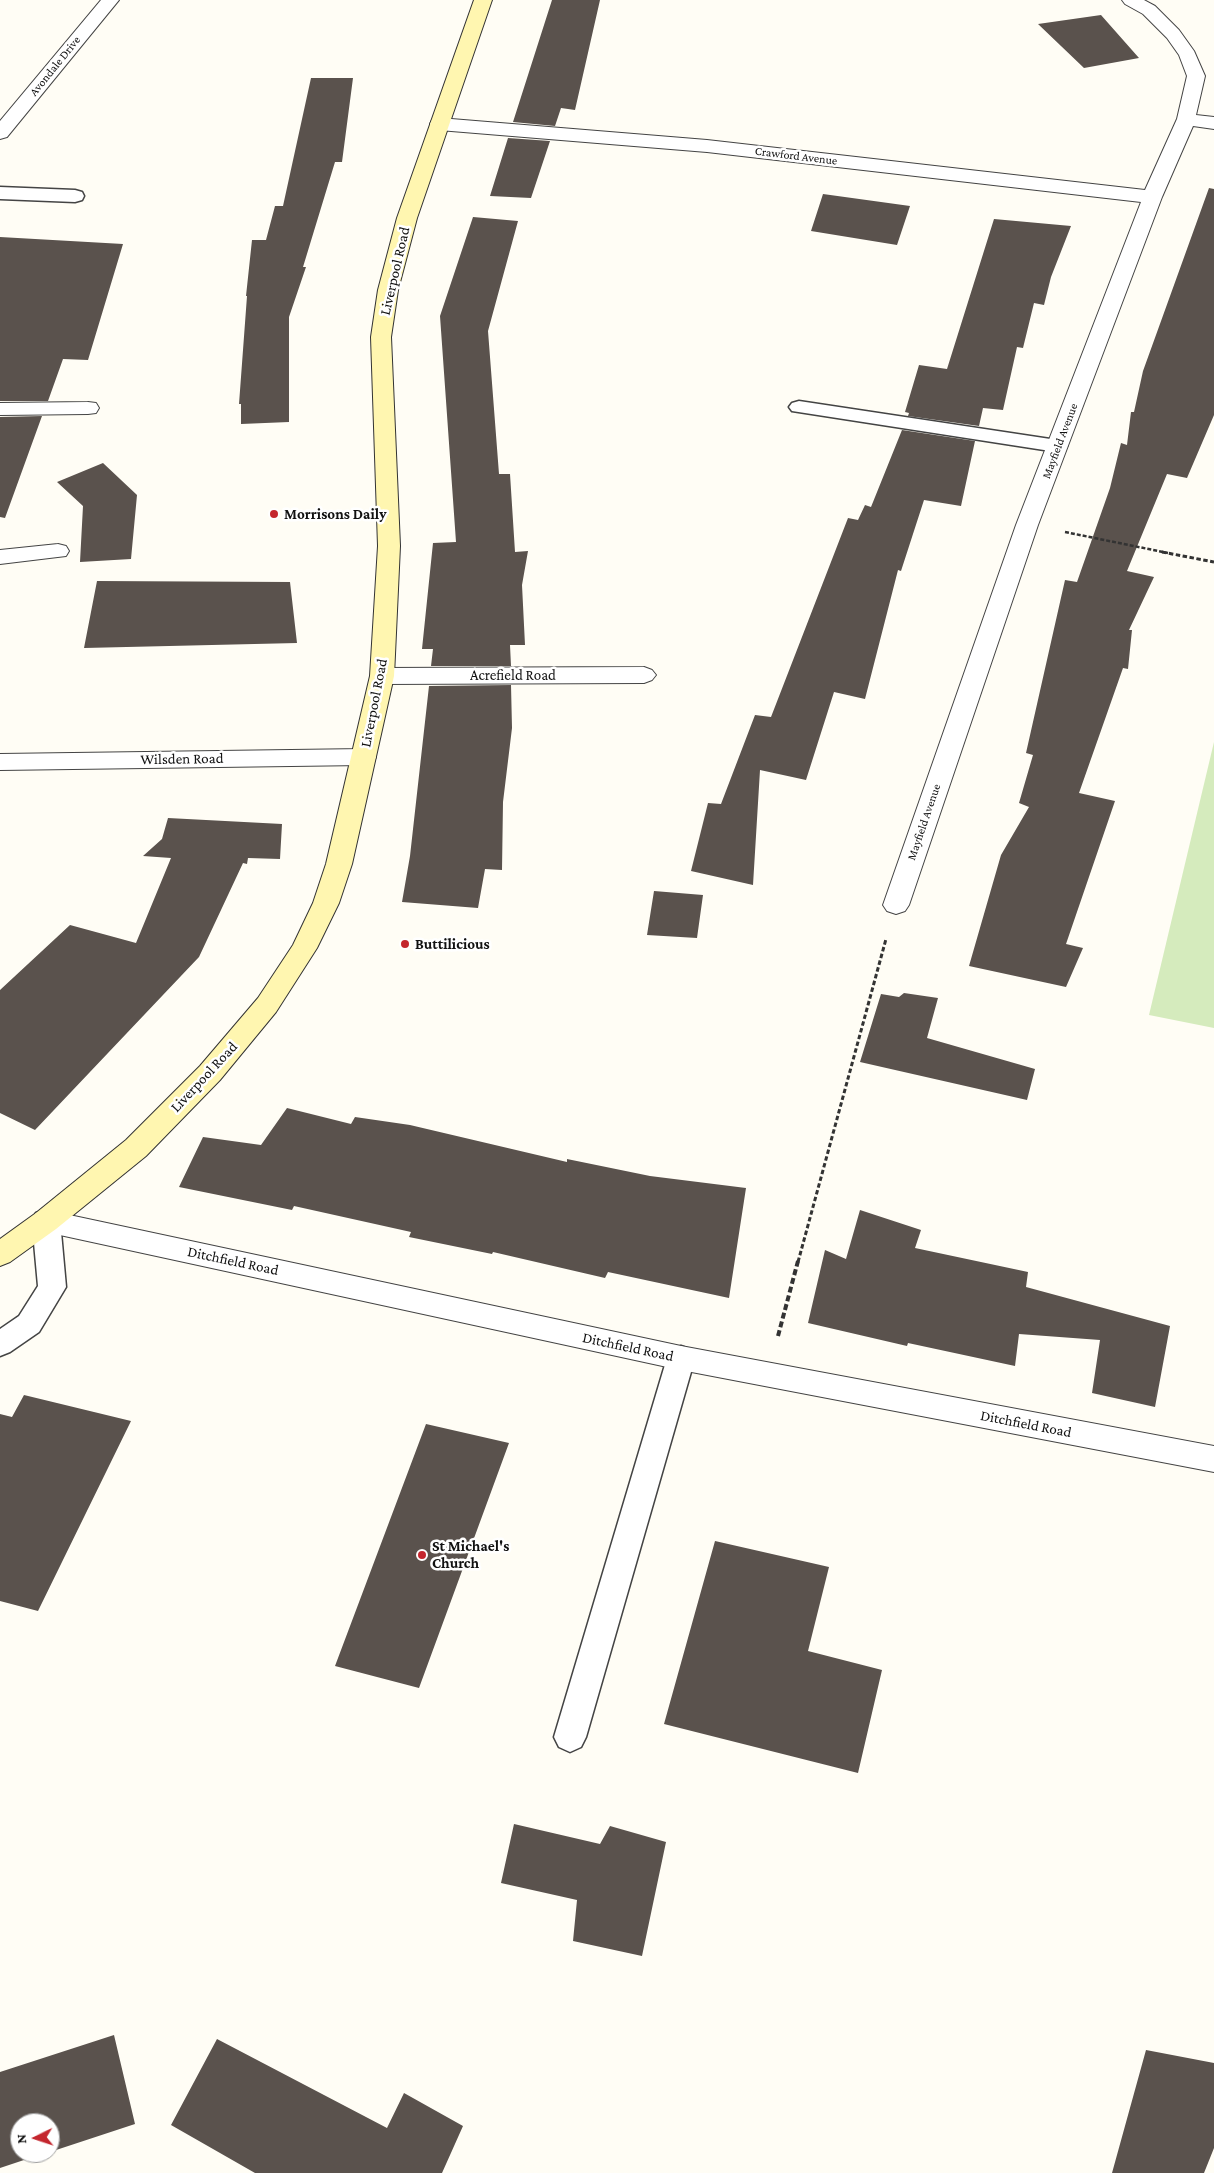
<!DOCTYPE html>
<html>
<head>
<meta charset="utf-8">
<style>
  body { margin:0 }
  #map { position:relative; width:1214px; height:2173px; overflow:hidden; background:#fffdf5; font-family:"Crimson Pro",serif }
  canvas { display:block }
  .north { position:absolute; left:10px; top:2113px; width:50px; height:50px; box-sizing:border-box; background:#fff; border:1px solid #a0a0a0; border-radius:50%; rotate:266deg; font-size:14px; font-weight:700; line-height:20px; text-align:center; color:#111 }
  .north::after { content:''; display:block; margin:auto; width:18px; height:22px; background:#c4262e; clip-path:polygon(50% 0,100% 100%,50% 72%,0 100%) }
</style>
</head>
<body>
<div id="map">
<canvas width="1214" height="2173"></canvas>
<div class="north">N</div>
</div>
<script>
const ctx = document.querySelector('canvas').getContext('2d');
ctx.lineJoin = 'round';
function fillPath(path, color) { ctx.fillStyle = color; ctx.fill(path, 'evenodd'); }
const toPath = rows => new Path2D(rows.map(r => 'M' + r).join(''));
function stroke(path, color, width, dash) { ctx.strokeStyle = color; ctx.lineWidth = width; ctx.lineCap = dash ? 'butt' : 'round'; ctx.setLineDash(dash || []); ctx.stroke(path); }
function write(font, color, halo, rows, align = 'center') {
  ctx.font = font + ' "Crimson Pro",serif'; ctx.lineWidth = 5; ctx.setLineDash([]); ctx.textBaseline = 'middle'; ctx.strokeStyle = halo; ctx.fillStyle = color; for (const [text, x, y, turn = 0] of rows) {
    ctx.save(); ctx.translate(x, y); ctx.rotate((+turn || 0) * Math.PI / 180); ctx.textAlign = isNaN(turn) ? turn : align; if (halo) ctx.strokeText(text, 0, 0); ctx.fillText(text, 0, 0); ctx.restore();
  }
}
fillPath(toPath([
  [1214,742,1214,1028,1149,1015]
]), '#d5ebbd');
fillPath(toPath([
  [552,0,600,0,575,110,561,108,555,126,513,122],
  [1101,15,1139,58,1084,68,1038,24],
  [311,78,353,78,342,162,335,162,303,267,306,267,289,317,289,422,241,424,241,404,239,404,247,296,246,296,252,240,266,240,275,206,283,206],
  [508,138,550,141,531,198,490,196],
  [1209,188,1214,189,1214,415,1187,478,1167,474,1127,571,1154,577,1129,630,1132,630,1128,669,1123,668,1079,793,1115,801,1066,944,1083,948,1066,987,969,966,1001,855,1029,807,1019,803,1033,755,1026,753,1065,580,1077,582,1110,488,1121,443,1127,445,1131,412,1134,412,1143,371],
  [823,194,910,206,897,245,811,231],
  [473,217,518,221,488,331,499,474,510,474,515,552,528,551,522,585,525,645,510,645,511,666,431,666,433,649,422,649,433,543,456,542,440,316],
  [994,219,1071,226,1051,277,1044,305,1034,303,1023,348,1017,347,1003,410,983,408,979,426,908,416,909,413,905,412,919,365,947,369],
  [0,237,123,244,88,360,63,359,48,401,0,401],
  [42,416,5,518,0,517,0,417],
  [902,430,975,441,961,506,924,500,901,571,898,570,865,699,834,692,806,780,760,770,753,885,691,871,708,803,721,804,755,715,771,717,848,518,858,520,865,505,871,507],
  [103,463,137,495,131,559,80,562,83,506,57,482],
  [97,581,290,582,297,643,84,648],
  [511,685,512,728,503,802,502,870,485,869,478,908,402,902,410,856,429,686],
  [168,818,282,824,280,859,248,858,247,864,243,863,199,957,35,1130,0,1113,0,990,70,925,136,943,171,858,143,856,162,839],
  [654,891,703,895,697,938,647,935],
  [904,993,938,998,927,1038,1035,1069,1027,1100,860,1062,881,994,899,997],
  [287,1108,351,1124,355,1117,410,1125,567,1162,567,1159,650,1176,746,1188,729,1298,608,1272,605,1278,493,1252,492,1254,409,1237,411,1232,294,1206,292,1210,179,1187,203,1137,261,1145],
  [860,1210,921,1230,915,1248,1028,1272,1026,1287,1170,1326,1155,1407,1092,1393,1100,1340,1019,1334,1015,1366,908,1343,907,1346,808,1323,825,1250,846,1259],
  [24,1395,131,1421,38,1611,0,1601,0,1414,12,1417],
  [426,1424,509,1443,419,1688,335,1666],
  [715,1541,829,1567,808,1651,882,1670,858,1773,664,1724],
  [514,1824,600,1844,610,1826,666,1842,642,1956,573,1941,577,1900,501,1883],
  [114,2035,135,2124,50,2152,50,2123,20,2123,20,2153,45,2153,0,2168,0,2072],
  [217,2039,387,2128,404,2093,463,2126,442,2173,255,2173,171,2125],
  [1146,2050,1214,2063,1214,2148,1204,2173,1112,2173]
]), '#5a524d');
const service = toPath([
  [0,187,75,190,82,192,84,196,82,200,75,202,0,199,0,187],
  [799,401,1057,440,1064,442,1067,446,1064,450,1057,452,792,411,789,407,792,403,799,401],
  [46,1210,56,1213,60,1221,66,1287,39,1332,10,1352,0,1356,0,1329,19,1316,38,1286,32,1221,36,1213,46,1210],
  [681,1346,691,1350,695,1358,586,1737,581,1747,570,1752,559,1747,554,1737,667,1358,671,1350,681,1346]
]);
const minor = toPath([
  [101,0,119,0,7,137,0,139,0,121,101,0],
  [1122,0,1144,0,1155,6,1179,30,1194,51,1205,76,1196,115,1214,117,1214,129,1193,126,1162,197,1038,525,909,905,905,911,896,914,887,911,883,905,1016,525,1141,202,707,152,439,130,432,128,430,124,432,120,439,118,707,140,1145,190,1177,119,1187,76,1179,55,1167,38,1143,14,1125,4,1122,0],
  [88,402,96,403,99,408,96,413,88,414,0,415,0,403,88,402],
  [58,544,66,546,69,551,66,556,0,564,0,550,58,544],
  [644,667,652,670,656,675,652,680,644,683,382,684,374,681,370,676,374,671,382,668,644,667],
  [364,749,373,751,376,757,373,763,364,765,0,770,0,754,364,749]
]);
const tertiary = toPath([
  [46,1210,681,1346,1214,1446,1214,1472,681,1370,46,1232,36,1229,32,1221,36,1213,46,1210]
]);
const secondary = toPath([
  [474,0,492,0,417,218,398,290,391,337,400,546,394,676,352,864,339,903,317,948,276,1012,220,1080,146,1156,56,1229,10,1262,0,1266,0,1239,36,1213,126,1140,200,1066,258,998,293,945,313,903,326,864,370,676,378,546,371,337,378,290,397,218,474,0]
]);
stroke(service, '#444', 3);
stroke(minor, '#444', 2);
stroke(tertiary, '#444', 2);
stroke(secondary, '#333', 2);
stroke(toPath([
  [1065,532,1168,553]
]), '#333', 2.5, [4, 2]);
stroke(toPath([
  [1162,552,1214,562],
  [798,1262,886,939]
]), '#333', 3, [4.5, 2.5]);
stroke(toPath([
  [778,1336,798,1261]
]), '#333', 4, [6, 3]);
fillPath(service, '#fff');
fillPath(minor, '#fff');
fillPath(tertiary, '#fff');
fillPath(secondary, '#fff6b0');
for (const [x, y, r, color] of [
  [274,514,5,"#c4262e"],
  [405,944,5,"#c4262e"],
  [422,1555,5,"#c4262e"]
]) { const dot = new Path2D(); dot.arc(x, y, r, 0, 2 * Math.PI); ctx.fillStyle = color; ctx.fill(dot); stroke(dot, '#fff', 2); }
write('12px', '#111', '#fff', [
  ["Avondale Drive",55,66,-51],
  ["Crawford Avenue",796,156,7],
  ["Mayfield Avenue",1060,441,-69],
  ["Mayfield Avenue",924,822,-71]
]);
write('15px', '#111', '#fff', [
  ["Liverpool Road",395,271,-77],
  ["Acrefield Road",513,675],
  ["Liverpool Road",374,703,-79],
  ["Wilsden Road",182,759,-1],
  ["Liverpool Road",204,1077,-47],
  ["Ditchfield Road",233,1261,12],
  ["Ditchfield Road",628,1347,12],
  ["Ditchfield Road",1026,1424,11]
]);
write('bold 15px', '#111', '#fff', [
  ["Morrisons Daily",284,514],
  ["Buttilicious",415,944],
  ["St Michael's",432,1546],
  ["Church",432,1563]
], 'left');
</script>
</body>
</html>
